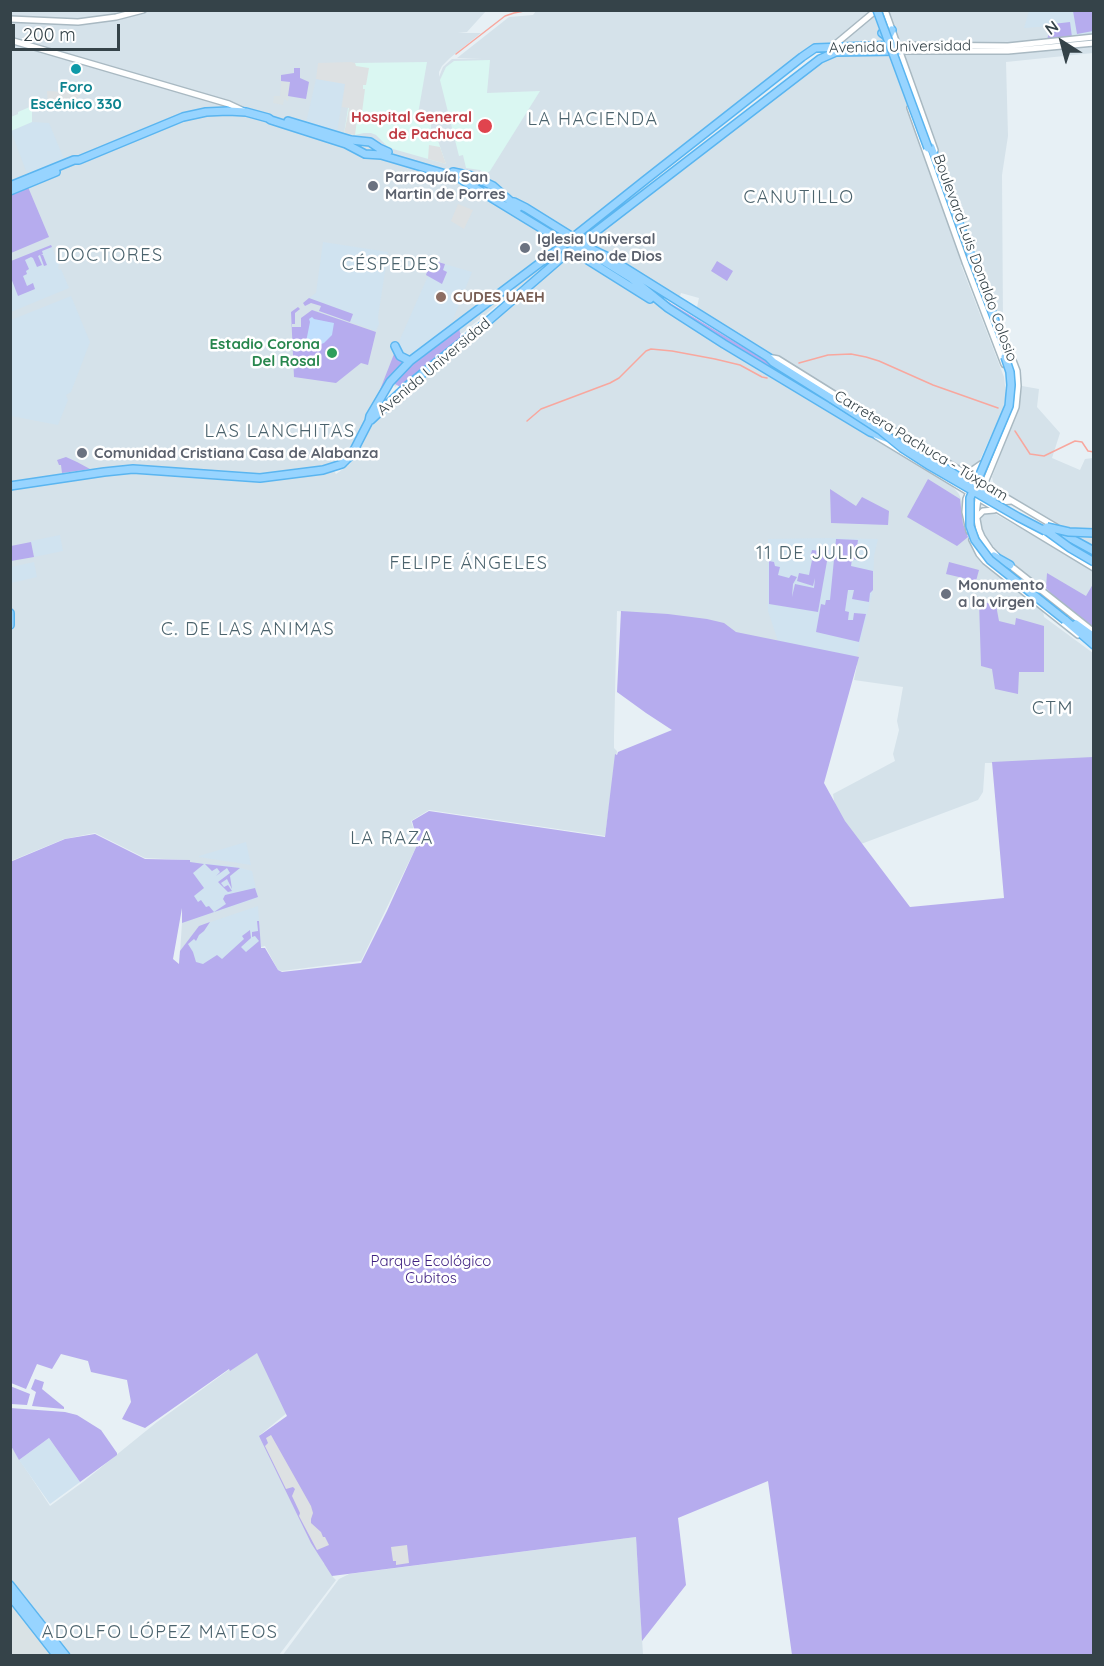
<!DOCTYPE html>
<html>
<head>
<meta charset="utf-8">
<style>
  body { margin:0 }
  #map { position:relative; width:1104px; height:1666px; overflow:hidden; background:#e7f0f5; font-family:Quicksand,sans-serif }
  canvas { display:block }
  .frame { position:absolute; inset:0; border:12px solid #354349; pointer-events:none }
  .north { position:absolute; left:1032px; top:12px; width:60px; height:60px; -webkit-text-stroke:4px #fff; paint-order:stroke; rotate:324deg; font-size:16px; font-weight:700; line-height:24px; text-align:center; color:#354349 }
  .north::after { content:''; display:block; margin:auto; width:21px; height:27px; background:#354349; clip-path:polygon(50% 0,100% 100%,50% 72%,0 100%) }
  .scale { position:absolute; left:12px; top:24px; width:108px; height:27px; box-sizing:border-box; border:3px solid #354349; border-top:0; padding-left:8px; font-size:18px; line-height:21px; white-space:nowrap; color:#354349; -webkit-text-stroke:4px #fff; paint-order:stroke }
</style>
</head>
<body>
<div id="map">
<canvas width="1104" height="1666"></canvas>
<div class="frame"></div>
<div class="north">N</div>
<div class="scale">200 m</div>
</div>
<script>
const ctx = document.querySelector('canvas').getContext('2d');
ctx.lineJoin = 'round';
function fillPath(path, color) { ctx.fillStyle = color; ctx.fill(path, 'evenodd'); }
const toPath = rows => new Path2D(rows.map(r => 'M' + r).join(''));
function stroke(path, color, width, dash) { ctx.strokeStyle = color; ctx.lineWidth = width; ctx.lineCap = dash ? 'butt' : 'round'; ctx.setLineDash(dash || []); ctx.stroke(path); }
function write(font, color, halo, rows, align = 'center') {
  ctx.font = font + ' Quicksand,sans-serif'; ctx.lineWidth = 5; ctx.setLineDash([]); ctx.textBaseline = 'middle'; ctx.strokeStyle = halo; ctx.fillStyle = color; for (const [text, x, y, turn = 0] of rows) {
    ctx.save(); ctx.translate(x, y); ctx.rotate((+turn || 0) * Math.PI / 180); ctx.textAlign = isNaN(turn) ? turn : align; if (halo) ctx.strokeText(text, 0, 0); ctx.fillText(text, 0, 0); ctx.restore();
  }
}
fillPath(toPath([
  [11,11,486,11,467,32,458,33,481,33,450,58,442,66,439,72,439,77,443,67,452,59,482,58,457,58,509,17,533,15,536,11,872,11,886,47,813,50,587,229,584,235,577,241,395,387,392,382,353,450,332,468,336,474,350,464,367,432,377,418,391,403,494,318,497,319,566,256,583,259,778,381,914,462,952,486,959,494,963,504,965,518,969,537,978,554,1043,609,1044,617,1093,653,1093,763,985,763,983,792,978,800,861,844,838,826,833,794,895,761,893,754,899,730,897,721,903,687,854,680,857,665,779,646,677,617,617,611,614,736,614,748,617,751,605,836,429,810,411,821,418,843,361,961,282,971,278,970,265,946,179,969,186,860,145,858,95,833,64,839,11,861],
  [888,11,1093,11,1093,53,1006,62,1008,136,1002,175,1003,322,1001,325,971,245],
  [887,49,965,264,961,265,1004,377,1006,394,1003,409,969,484,775,367,695,316,699,298,681,293,680,296,678,297,670,292,667,300,578,244,827,53],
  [1022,386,1039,389,1037,407,1060,433,1052,458,1080,470,1085,459,1093,458,1093,548,998,491,994,486,992,477,1019,406],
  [992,512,1093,570,1093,628,1003,559,989,545,982,532,980,519,981,514],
  [259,1351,288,1412,260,1435,324,1564,326,1563,333,1577,336,1580,279,1655,63,1655,33,1617,37,1612,11,1580,10,1445,50,1506,83,1482,157,1422,230,1369],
  [636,1537,643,1655,282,1656,339,1579,349,1574]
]), '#d5e2ea');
fillPath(toPath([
  [281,81,291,82,288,101,284,99,283,105,273,103,274,96,280,96],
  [10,1602,53,1655,11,1655]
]), '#d9e2e5');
fillPath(toPath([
  [1029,11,1093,11,1093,35,1047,39,1051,26,1024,28],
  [316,79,345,83,337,132,306,123],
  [32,122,49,123,64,159,31,173,26,171,11,131],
  [323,242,388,252,378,317,379,324,376,331,350,322,352,314,309,298,316,293],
  [51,245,59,265,58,267,59,270,61,269,69,288,11,312,11,261],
  [431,260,472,272,450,327,410,357,404,356,397,346,428,276,426,273],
  [71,296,90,342,71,392,66,395,68,400,58,425,11,416,11,320],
  [60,535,63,551,34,557,31,541],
  [831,538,878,539,874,556,873,590,855,663,779,644,768,611,768,539],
  [34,562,37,577,11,583,11,567],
  [246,842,251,865,199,857,199,856],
  [185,862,232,866,252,871,258,898,182,923],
  [258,906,261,949,179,973,180,951,199,926],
  [49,1438,80,1482,50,1504,19,1460]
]), '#d0e3f0');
fillPath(toPath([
  [490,60,487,93,540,91,490,171,485,174,480,170,466,168,463,155,459,156,440,80,446,67,454,61],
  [427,62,418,114,435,116,434,121,431,120,431,128,436,135,446,164,393,149,387,146,376,135,371,133,364,133,355,135,344,134,355,63],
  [32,106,32,122,11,131,11,117,18,114,18,112]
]), '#daf7f2');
fillPath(toPath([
  [1073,11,1093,11,1093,31,1077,34],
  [1070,22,1072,37,1047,39,1053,24],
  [294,68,300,68,300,78,309,82,306,99,288,96,290,82,281,81,281,75,294,73],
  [28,187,49,237,11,253,11,194],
  [51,245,52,247,42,251,43,254,41,255,43,255,47,265,44,266,40,255,38,256,42,265,37,267,33,258,31,257,25,260,29,269,26,271,27,274,23,276,27,286,33,283,35,289,18,296,11,278,11,261],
  [431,260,445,264,443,270,447,272,442,284,426,275],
  [717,261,733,271,727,281,711,271],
  [657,295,791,376,857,419,846,415,764,366,656,296],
  [309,298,353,314,350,322,319,311,321,306,311,303,305,306,303,303],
  [298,307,300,309,295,313,295,324,292,324,292,327,301,327,301,318,312,310,376,332,368,365,361,363,336,383,294,377,291,312],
  [459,327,460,333,464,338,402,388,395,384,394,380,409,366],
  [394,354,405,363,374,405],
  [66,457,77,462,90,469,62,473,61,465,59,465,57,460],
  [928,479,960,499,963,524,968,537,957,546,907,517],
  [830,489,856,506,862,497,889,511,888,525,831,523],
  [836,539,858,540,857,547,859,548,858,560,852,559,851,566,873,571,873,590,870,593,869,602,852,599,854,590,848,590,845,611,849,612,848,620,853,620,854,613,866,614,859,642,816,632,821,604,825,605,826,600,830,600],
  [31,542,34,557,11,561,11,546],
  [823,549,829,550,818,612,769,604,769,561,774,562,775,566,780,567,778,575,789,578,791,575,797,577,793,584,792,597,795,584,814,588,815,578,813,586,797,581,799,573,809,575,812,560,810,558,812,550,820,551],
  [949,562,979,570,976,581,946,574],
  [1047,573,1086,596,1093,584,1093,628,1064,607,1046,588],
  [979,601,996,605,999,621,1015,625,1016,618,1044,626,1044,672,1019,672,1018,694,995,689,992,669,981,666],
  [621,611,668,614,707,619,724,623,736,632,859,657,824,783,845,821,910,907,1004,898,992,762,1093,757,1093,1655,792,1655,768,1481,678,1518,686,1585,642,1641,636,1537,332,1576,311,1543,259,1436,287,1416,257,1353,230,1371,229,1369,145,1428,122,1419,131,1402,127,1380,91,1372,88,1361,61,1354,52,1369,37,1364,26,1389,11,1383,10,862,65,839,95,834,145,859,190,860,190,862,204,864,193,873,204,888,194,896,198,902,201,900,206,907,209,906,214,912,226,904,223,899,225,895,255,888,258,897,182,923,182,908,173,959,179,964,180,951,199,926,210,922,204,931,199,935,196,941,194,939,188,944,193,952,196,962,203,964,217,955,222,959,244,939,242,936,250,930,251,938,241,947,246,952,259,941,255,936,252,937,252,932,258,931,257,921,259,921,261,948,265,948,278,970,282,972,361,963,387,911,418,843,412,821,429,811,605,837,615,754,617,755,618,752,672,730,646,713,617,692],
  [205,864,240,868,230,876,232,889,227,879,221,883,224,887,228,885,232,891,228,892,218,882,230,873,227,868,216,876,220,872,217,868,212,871],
  [35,1379,44,1382,42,1389,64,1407,64,1409,32,1406,36,1392,31,1389],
  [10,1386,30,1394,27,1405,11,1404],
  [10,1408,65,1412,77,1415,101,1430,117,1453,117,1455,80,1482,49,1438,19,1460,11,1446]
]), '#b6acee');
fillPath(toPath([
  [312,317,314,319,334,323,332,335,324,343,318,345,306,342,310,322,309,319]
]), '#c0dffd');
fillPath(toPath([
  [351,62,355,63,356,66,369,68,366,85,363,85,363,89,365,89,361,120,357,120,355,135,344,134,349,108,342,107,345,84,316,79,318,63],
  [64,87,81,92,79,97,77,97,76,100,71,100,70,108,48,107,47,91,63,92],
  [429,145,440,147,446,164,428,159],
  [458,204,473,210,464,229,451,221],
  [271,1435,311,1506,313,1513,311,1519,311,1523,321,1532,323,1537,325,1537,329,1545,317,1550,299,1516,300,1513,292,1496,295,1489,293,1487,286,1489,265,1446,268,1443,266,1438],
  [407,1545,409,1563,396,1565,396,1561,393,1561,391,1547]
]), '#dde1e3');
stroke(toPath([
  [456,54,505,16,514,13,529,10],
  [799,363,828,355,851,354,866,357,879,361,933,385,998,408],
  [527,421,541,409,610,383,619,378,646,351,651,349,672,351,715,359,740,365,762,377,767,378],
  [1015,431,1030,454,1044,456,1075,441,1082,442,1088,451,1094,452]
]), '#f8a79e', 1.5);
const minor = toPath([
  [885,10,935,150],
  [10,19,78,22,116,17,143,10],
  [10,40,229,104,244,111],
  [897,45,1008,46,1094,37],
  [832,47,874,12],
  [899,51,1008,51,1094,43],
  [910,108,965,262,1004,364],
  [768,357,778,359,884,425,1056,527],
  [876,436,1094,568],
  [962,471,971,471,981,464],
  [991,499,1000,502,1011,501],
  [977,517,983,511,994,510],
  [969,531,965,512,966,499,978,471],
  [972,540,979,554,985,561,1078,635],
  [997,556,990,549,982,537,979,530,976,514,978,499,984,485,1016,407,1018,386,1017,371,1009,350],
  [1007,563,1094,632]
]);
const major = toPath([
  [882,33,886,36,889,36,892,30],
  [288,121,351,140,370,142,379,148,388,152],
  [931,147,1008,356],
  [453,172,472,176,493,186,518,208],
  [10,186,74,160,79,160,183,117,206,112,228,111,246,112,268,118,271,120,346,144,365,154,381,155,459,178,554,236,602,260,631,278,668,308,724,344,870,432,886,438],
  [10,191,56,172],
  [514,202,526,208,571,236,577,237],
  [576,242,606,256,768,357,773,362,832,399],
  [565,255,583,257,650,299],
  [395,346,400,356,410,361],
  [371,420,407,386,487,322,560,259,820,59,836,52,899,51],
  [10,486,104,472,133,469,260,478,323,470,342,464,352,454,369,421,370,416,390,382,410,361,561,247,644,181,802,57,815,48,897,45],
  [1050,532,1072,539,1094,551],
  [994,556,1010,565],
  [10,613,10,625],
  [1065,620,1094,645],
  [1076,624,1094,637],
  [10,1585,66,1656],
  [10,1596,57,1656]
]);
stroke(minor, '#a9b9c2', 8);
stroke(major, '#5ab5f0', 10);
stroke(minor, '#fff', 5);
stroke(major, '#97d4ff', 7);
const majorBridge = toPath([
  [877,10,928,148],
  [1005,357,1010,372,1011,385,1009,406,970,498,970,526,975,540,990,560,1065,620],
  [832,399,880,430,902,448,930,466,1018,517,1045,531],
  [897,442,919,452,993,498],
  [1047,527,1069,532,1094,533],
  [1044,529,1070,548,1094,562]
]);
stroke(majorBridge, '#5ab5f0', 10, []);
stroke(majorBridge, '#97d4ff', 7);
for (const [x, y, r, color] of [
  [76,69,6,"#0f9aa8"],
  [485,126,8,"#e0444e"],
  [373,186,6,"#6b7280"],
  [525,248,6,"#6b7280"],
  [441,297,6,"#8d6e63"],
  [332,353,6,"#2e9e5b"],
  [82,453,6,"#6b7280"],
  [946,594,6,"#6b7280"]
]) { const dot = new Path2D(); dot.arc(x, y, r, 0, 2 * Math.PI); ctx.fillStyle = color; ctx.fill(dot); stroke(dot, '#fff', 2); }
write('15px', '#354349', '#fff', [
  ["Avenida Universidad",900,47,-1],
  ["Boulevard Luis Donaldo Colosio",975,258,70],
  ["Avenida Universidad",434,367,-40],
  ["Carretera Pachuca - Túxpam",921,446,31]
]);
write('bold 15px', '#0d838f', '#fff', [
  ["Foro",76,87],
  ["Escénico 330",76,104]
]);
write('bold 15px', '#be3a42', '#fff', [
  ["Hospital General",472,117],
  ["de Pachuca",472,134]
], 'right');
write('bold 15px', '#5b616d', '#fff', [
  ["Parroquía San",385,177],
  ["Martin de Porres",385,194],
  ["Iglesia Universal",537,239],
  ["del Reino de Dios",537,256],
  ["Comunidad Cristiana Casa de Alabanza",94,453],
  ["Monumento",958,585],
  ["a la virgen",958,602]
], 'left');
write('bold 15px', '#785e54', '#fff', [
  ["CUDES UAEH",453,297]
], 'left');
write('bold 15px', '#27864d', '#fff', [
  ["Estadio Corona",320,344],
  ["Del Rosal",320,361]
], 'right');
write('15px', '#402282', '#fff', [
  ["Parque Ecológico",431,1261],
  ["Cubitos",431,1278]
]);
ctx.letterSpacing = '1.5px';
write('18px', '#4b636d', '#fff', [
  ["LA HACIENDA",593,120],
  ["CANUTILLO",799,198],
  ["DOCTORES",110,256],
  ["CÉSPEDES",391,265],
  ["LAS LANCHITAS",280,432],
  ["11 DE JULIO",813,554],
  ["FELIPE ÁNGELES",469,564],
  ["C. DE LAS ANIMAS",248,630],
  ["CTM",1053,709],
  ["LA RAZA",392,839],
  ["ADOLFO LÓPEZ MATEOS",160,1633]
]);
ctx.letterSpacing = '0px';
</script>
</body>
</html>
